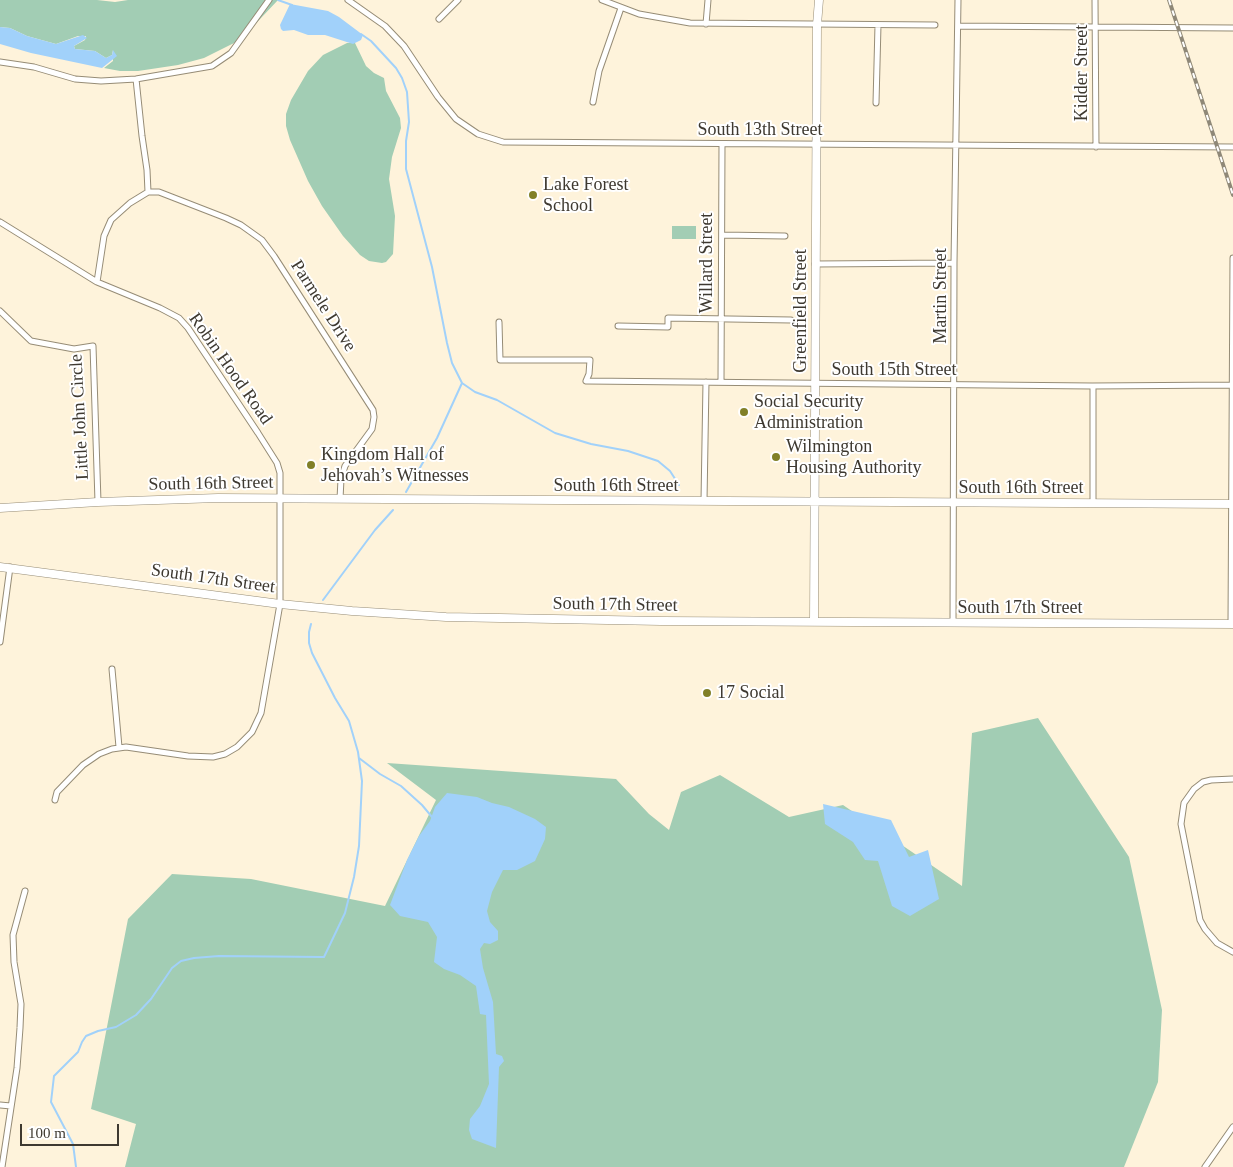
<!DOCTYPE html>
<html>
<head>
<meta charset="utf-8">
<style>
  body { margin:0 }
  #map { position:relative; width:1233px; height:1167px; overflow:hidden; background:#fef3db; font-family:Georgia,serif }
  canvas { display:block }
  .scale { position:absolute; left:20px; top:1124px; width:99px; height:22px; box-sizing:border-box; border:2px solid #3e3930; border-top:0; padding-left:6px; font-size:15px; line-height:18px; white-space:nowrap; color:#3e3930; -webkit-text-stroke:4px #fff; paint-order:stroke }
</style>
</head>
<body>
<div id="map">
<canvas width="1233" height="1167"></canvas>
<div class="scale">100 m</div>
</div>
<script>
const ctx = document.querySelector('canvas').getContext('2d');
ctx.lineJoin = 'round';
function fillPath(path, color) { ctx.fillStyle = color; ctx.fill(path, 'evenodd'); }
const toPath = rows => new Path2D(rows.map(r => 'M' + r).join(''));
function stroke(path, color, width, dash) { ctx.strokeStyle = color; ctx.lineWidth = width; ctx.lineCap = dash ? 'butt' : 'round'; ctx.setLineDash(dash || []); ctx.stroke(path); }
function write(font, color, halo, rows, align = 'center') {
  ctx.font = font + ' Georgia,serif'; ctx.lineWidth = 4; ctx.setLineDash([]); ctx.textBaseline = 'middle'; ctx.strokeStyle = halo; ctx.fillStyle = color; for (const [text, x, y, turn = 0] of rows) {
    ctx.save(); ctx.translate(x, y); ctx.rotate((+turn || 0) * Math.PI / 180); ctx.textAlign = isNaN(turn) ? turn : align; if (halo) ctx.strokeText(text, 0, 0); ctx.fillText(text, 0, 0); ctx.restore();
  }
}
fillPath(toPath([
  [0,0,97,0,115,2,128,0,278,0,244,36,234,43,204,58,178,65,138,71,120,71,104,68,113,61,113,50,112,55,106,58,95,51,75,49,74,46,85,40,86,36,78,36,56,44,27,36,10,28,0,27],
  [347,43,355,43,366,66,374,73,384,78,386,91,400,118,401,128,392,157,389,179,395,216,393,254,386,262,382,263,369,261,360,255,343,236,322,206,308,181,290,140,286,126,286,114,291,100,308,71,323,55],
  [672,226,696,226,696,239,672,239],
  [1038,718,1129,857,1162,1010,1158,1082,1124,1167,125,1167,136,1124,91,1109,128,919,172,874,251,879,385,906,436,800,387,763,616,779,649,814,669,830,681,792,720,775,789,817,843,805,962,886,972,733]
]), '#a2cdb4');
fillPath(toPath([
  [290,4,328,11,339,17,363,35,361,40,353,44,325,35,308,35,294,30,283,31,281,29,280,25],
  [0,27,10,28,27,36,56,44,83,35,87,38,74,46,75,49,95,51,106,58,112,55,113,50,117,56,102,68,31,53,0,44],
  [447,793,477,797,492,803,509,807,535,819,546,827,545,839,535,861,517,870,503,870,492,892,487,911,490,922,498,931,498,940,490,944,484,943,480,949,483,968,493,1002,496,1054,502,1056,504,1061,499,1067,496,1148,472,1139,469,1130,470,1119,480,1106,489,1084,486,1015,480,1014,476,986,460,975,444,969,434,962,437,937,428,922,400,916,390,905,407,860,419,836,430,821,435,807],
  [823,804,891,820,909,857,928,850,939,899,910,916,892,906,878,861,865,860,853,842,825,824]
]), '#a1d1fa');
stroke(toPath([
  [278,0,292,5],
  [361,34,371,41,396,68,402,78,407,92,409,122,406,141,406,169,432,267,447,343,452,363,462,383,475,392,497,400,555,433,591,444,628,451,658,461,670,471,679,485],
  [406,492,437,438,462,383],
  [323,600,375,530,393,510],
  [359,758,380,774,401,786,422,805,432,817],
  [76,1167,73,1144,51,1102,54,1076,78,1052,82,1042,86,1036,98,1031,116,1027,136,1015,151,999,172,968,181,961,194,958,219,956,324,957,345,913,354,877,359,846,362,781,358,752,349,721,335,698,312,653,309,643,309,632,311,624]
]), '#a1d1fa', 2);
const street = toPath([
  [348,0,385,26,404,46,438,97,456,119,478,134,503,142,1233,147],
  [602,0,639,14,690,23,935,25],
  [1095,0,1096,147],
  [439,19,458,0],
  [706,24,708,0],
  [958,26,1233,28],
  [0,62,34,67,75,79,101,81,136,79,212,66,231,53,269,0],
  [136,79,142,136,147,170,148,192],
  [593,102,599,71,621,8],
  [876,103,878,25],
  [0,222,97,282,160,308,179,318,188,328,258,433,277,463,280,473,280,604,261,713,252,732,237,747,225,754,213,757,188,756,126,747,112,749,99,754,83,765,57,792,55,800],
  [722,235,785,236],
  [815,264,954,263],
  [97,282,104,236,111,220,130,203,148,192,159,192,226,218,241,225,262,240,274,256,373,410,374,417,372,429,345,466,341,479,340,499],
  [0,311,31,341,74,349,93,346,98,502],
  [499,322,500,360,590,360,589,374,586,381,1092,386,1233,385],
  [618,326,668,327,668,318,791,320],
  [721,382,722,144],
  [1093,386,1093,503],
  [704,501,706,382],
  [953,622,954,263,958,0],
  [1231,624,1233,258],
  [0,642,10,567],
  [112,669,119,747],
  [1233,779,1211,780,1203,782,1194,789,1184,803,1181,824,1200,920,1205,929,1217,943,1233,952],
  [0,1105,11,1106],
  [2,1167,17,1068,20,1028,21,1004,14,962,13,935,25,891],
  [1205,1167,1233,1127]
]);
const secondary = toPath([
  [0,508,98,502,218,498,1233,504],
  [0,567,280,604,352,611,446,617,661,621,1233,624],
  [814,621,817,25,819,0]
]);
stroke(street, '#968c76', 7);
stroke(secondary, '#968c76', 9);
stroke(street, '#fff', 5);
stroke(secondary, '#fff', 8);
const rail = toPath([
  [1169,0,1233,195]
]);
stroke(rail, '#8f8878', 4);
stroke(rail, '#fff', 2, [5.5]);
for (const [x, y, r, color] of [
  [533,195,5,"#818028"],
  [744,412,5,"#818028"],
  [776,457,5,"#818028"],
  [311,465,5,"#818028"],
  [707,693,5,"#818028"]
]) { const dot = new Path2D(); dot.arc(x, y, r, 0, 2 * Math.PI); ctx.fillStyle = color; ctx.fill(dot); stroke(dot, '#fff', 2); }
write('18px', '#3e3930', '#fff', [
  ["Kidder Street",1082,73,-90],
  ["South 13th Street",760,130],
  ["Willard Street",707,263,-90],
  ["Martin Street",941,296,-90],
  ["Parmele Drive",323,306,57],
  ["Greenfield Street",801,311,-90],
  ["Robin Hood Road",230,369,55],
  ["South 15th Street",894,370],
  ["Little John Circle",80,417,-93],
  ["South 16th Street",211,484,-1],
  ["South 16th Street",616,486],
  ["South 16th Street",1021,488],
  ["South 17th Street",213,579,8],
  ["South 17th Street",615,605,1],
  ["South 17th Street",1020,608]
]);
write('18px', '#3e3930', '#fff', [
  ["Lake Forest",543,185],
  ["School",543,206],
  ["Social Security",754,402],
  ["Administration",754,423],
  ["Wilmington",786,447],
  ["Housing Authority",786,468],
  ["Kingdom Hall of",321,455],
  ["Jehovah’s Witnesses",321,476],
  ["17 Social",717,693]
], 'left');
</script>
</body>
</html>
